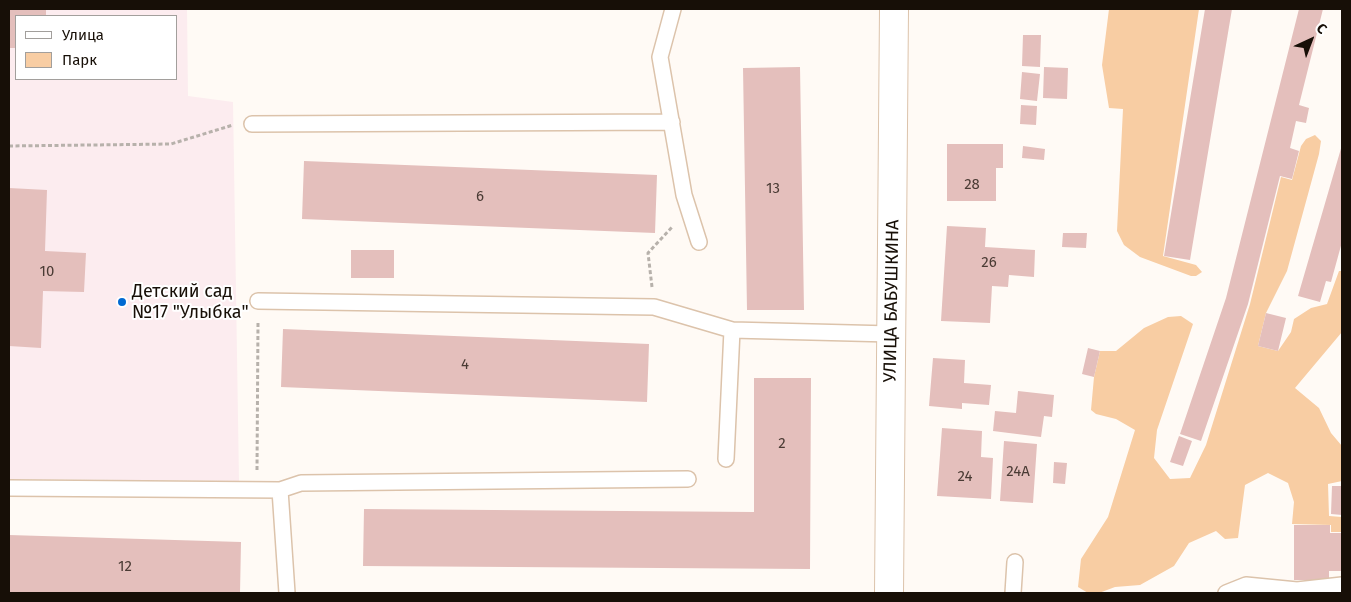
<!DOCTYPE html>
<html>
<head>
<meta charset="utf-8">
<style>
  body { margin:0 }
  #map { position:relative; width:1351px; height:602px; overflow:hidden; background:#fffaf5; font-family:"Fira Sans",sans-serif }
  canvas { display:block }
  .frame { position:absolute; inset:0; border:10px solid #170f07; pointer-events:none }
  .legend { position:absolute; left:15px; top:15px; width:162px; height:65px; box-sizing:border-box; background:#fff; border:1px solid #a29f9c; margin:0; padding:6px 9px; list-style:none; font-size:15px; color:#170f07 }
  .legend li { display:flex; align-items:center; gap:10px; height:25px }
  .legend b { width:25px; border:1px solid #a29f9c }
  .north { position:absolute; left:1286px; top:15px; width:50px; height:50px; -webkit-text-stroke:4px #fff; paint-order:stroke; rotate:43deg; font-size:14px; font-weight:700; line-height:20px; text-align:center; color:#170f07 }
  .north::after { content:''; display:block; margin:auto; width:18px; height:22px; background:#170f07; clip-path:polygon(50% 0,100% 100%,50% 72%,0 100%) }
</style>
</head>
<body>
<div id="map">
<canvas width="1351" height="602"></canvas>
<div class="frame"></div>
<ul class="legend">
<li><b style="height:6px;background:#fff"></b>Улица</li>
<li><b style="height:14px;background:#f8cda3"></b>Парк</li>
</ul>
<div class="north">С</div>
</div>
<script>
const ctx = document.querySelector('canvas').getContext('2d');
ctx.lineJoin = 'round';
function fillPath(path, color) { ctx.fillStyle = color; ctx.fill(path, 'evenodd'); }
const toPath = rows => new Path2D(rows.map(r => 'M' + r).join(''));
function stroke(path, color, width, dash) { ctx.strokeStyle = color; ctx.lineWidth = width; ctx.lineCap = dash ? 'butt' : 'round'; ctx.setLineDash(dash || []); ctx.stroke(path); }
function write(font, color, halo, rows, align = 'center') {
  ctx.font = font + ' "Fira Sans",sans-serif'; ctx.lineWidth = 4; ctx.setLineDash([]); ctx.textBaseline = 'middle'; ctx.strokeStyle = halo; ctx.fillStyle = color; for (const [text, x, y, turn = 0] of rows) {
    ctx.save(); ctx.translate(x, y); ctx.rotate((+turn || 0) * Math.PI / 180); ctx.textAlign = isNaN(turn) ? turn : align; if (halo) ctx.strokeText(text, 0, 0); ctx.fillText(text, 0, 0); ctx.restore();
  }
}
fillPath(toPath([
  [9,9,187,9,188,96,233,102,239,481,9,479],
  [16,16,176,16,176,79,16,79]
]), '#fcecef');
fillPath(toPath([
  [1109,9,1199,9,1163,256,1196,265,1202,272,1196,276,1191,276,1140,257,1124,245,1117,231,1123,109,1109,108,1102,65],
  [1315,135,1321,141,1319,154,1287,271,1266,313,1258,346,1278,351,1291,332,1294,319,1311,308,1327,304,1339,271,1342,271,1342,332,1295,388,1319,408,1331,433,1342,446,1342,481,1328,484,1329,516,1342,517,1342,532,1331,532,1331,525,1292,524,1294,502,1288,483,1268,473,1245,485,1238,538,1225,539,1216,531,1189,543,1174,566,1140,585,1115,587,1099,593,1088,593,1078,587,1081,559,1108,517,1135,430,1116,419,1096,414,1091,410,1094,377,1100,351,1116,351,1144,328,1168,317,1181,316,1193,324,1157,430,1154,458,1170,479,1190,478,1206,445,1250,304,1281,177,1292,180,1301,146,1306,139]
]), '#f8cda3');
fillPath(toPath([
  [9,9,46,9,46,16,16,16,16,48,9,48],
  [1205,9,1232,9,1190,260,1164,256],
  [1299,9,1323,9,1299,105,1309,108,1306,123,1296,121,1290,148,1299,151,1292,179,1280,176,1248,304,1201,441,1180,434,1226,298],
  [1023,35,1041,35,1040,67,1022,66],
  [800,67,804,310,747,310,743,68],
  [1044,67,1068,68,1067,99,1043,98],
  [1022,72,1040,74,1037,101,1020,99],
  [1021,105,1037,106,1036,125,1020,124],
  [947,144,1003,144,1003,168,996,168,996,201,947,201],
  [1342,145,1342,242,1331,282,1326,281,1320,302,1298,296],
  [1023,146,1045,149,1044,160,1022,158],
  [304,161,657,175,655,233,302,219],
  [9,188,47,190,45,251,86,253,84,292,43,291,41,348,9,346],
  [947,226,986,228,985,247,1035,250,1034,277,1009,275,1008,287,992,286,990,323,941,321],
  [1063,233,1087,233,1086,248,1062,247],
  [351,250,394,250,394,278,351,278],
  [1266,313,1286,318,1278,351,1258,346],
  [283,329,649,344,647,402,281,387],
  [1088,348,1100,351,1094,377,1082,374],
  [933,358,965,360,964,383,991,385,989,405,962,403,962,409,929,406],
  [754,378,811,378,810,569,363,566,364,509,754,512],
  [1018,391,1054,395,1052,417,1044,416,1041,437,993,431,995,411,1016,413],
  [942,428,982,431,981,457,993,458,991,499,937,496],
  [1179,436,1192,441,1183,466,1170,462],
  [1004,441,1037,444,1033,503,1000,501],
  [1054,462,1067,463,1065,484,1053,483],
  [1332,486,1342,486,1342,515,1331,514],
  [1294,525,1330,525,1330,533,1342,533,1342,571,1329,571,1329,580,1294,580],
  [9,535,241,542,240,593,9,593]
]), '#e4bfbc');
const lane = toPath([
  [673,9,660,57,684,195,699,242],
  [252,124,672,122],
  [258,301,654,307,732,330,891,334],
  [726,459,732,330],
  [9,488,280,490],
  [287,593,280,490,301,483,688,479],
  [1013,593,1015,562],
  [1226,593,1246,585,1297,590,1342,585]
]);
const secondary = toPath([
  [889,593,894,9]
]);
stroke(lane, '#dcc3ab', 18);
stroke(secondary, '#dcc3ab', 30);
stroke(toPath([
  [9,146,171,144,233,125],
  [652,287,648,253,673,226],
  [257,470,258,322]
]), '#b7b1ab', 3, [4, 2.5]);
stroke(lane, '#fff', 15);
stroke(secondary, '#fff', 28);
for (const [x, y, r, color] of [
  [122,302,5,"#016ad2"]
]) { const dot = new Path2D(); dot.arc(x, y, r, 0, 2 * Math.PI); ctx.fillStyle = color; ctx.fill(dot); stroke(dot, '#fff', 2); }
write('15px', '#4a3b34', null, [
  ["28",972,185],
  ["13",773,189],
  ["6",480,197],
  ["26",989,263],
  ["10",47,272],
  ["4",465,365],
  ["2",782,444],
  ["24А",1018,472],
  ["24",965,477],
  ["12",125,567]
]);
write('18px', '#170f07', '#fff', [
  ["Детский сад",132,292],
  ["№17 \"Улыбка\"",132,313]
], 'left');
write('18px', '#170f07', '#fff', [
  ["УЛИЦА БАБУШКИНА",892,301,-89]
]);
</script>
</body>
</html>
